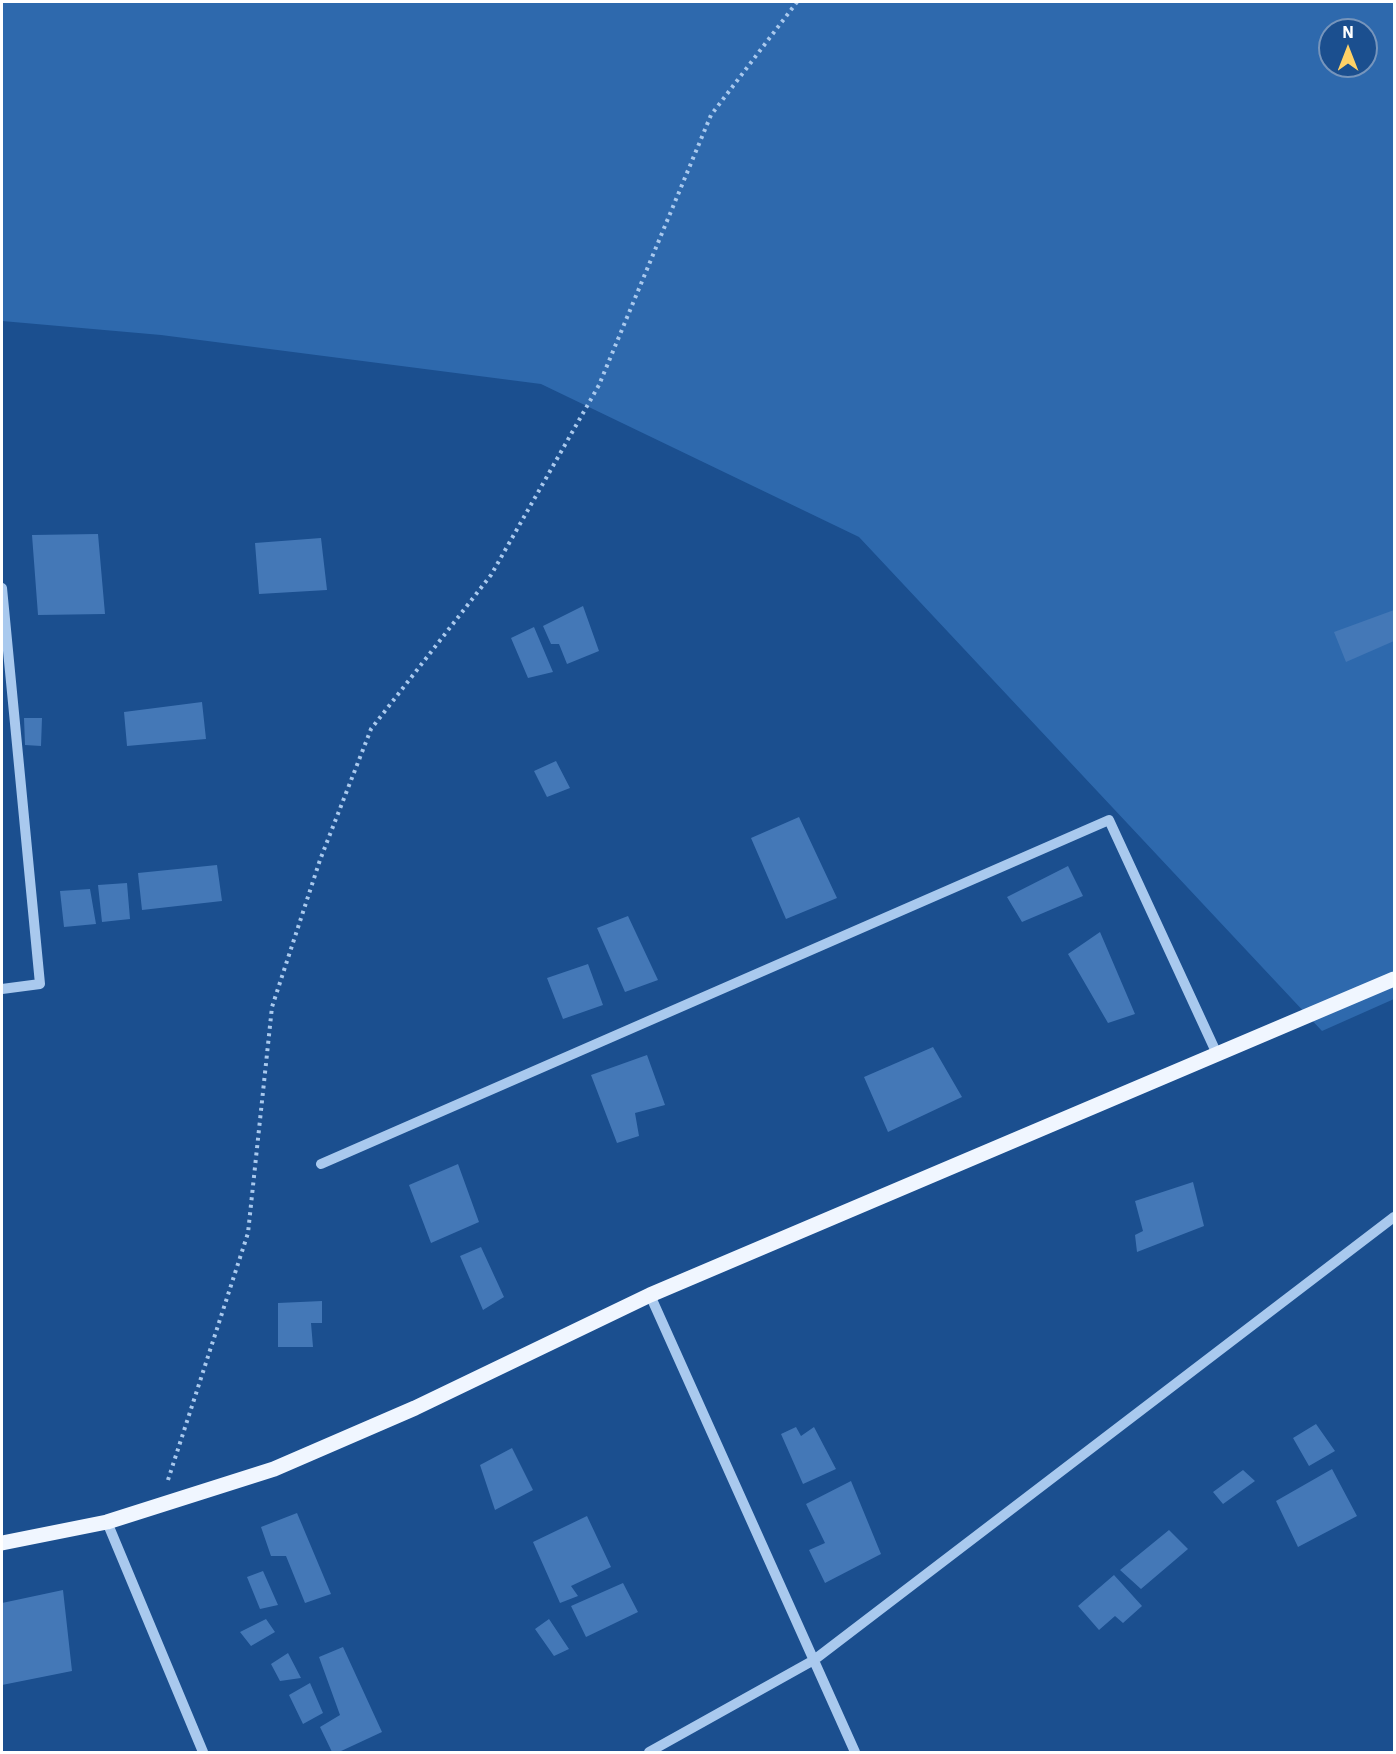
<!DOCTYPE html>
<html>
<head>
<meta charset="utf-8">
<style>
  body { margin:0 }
  #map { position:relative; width:1396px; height:1754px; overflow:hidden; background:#1b4f8f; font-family:"IBM Plex Sans",sans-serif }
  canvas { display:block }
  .frame { position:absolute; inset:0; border:3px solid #fff; pointer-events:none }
  .north { position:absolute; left:1318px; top:18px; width:60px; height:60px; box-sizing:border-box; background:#1b4f8f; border:2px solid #7695bc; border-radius:50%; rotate:0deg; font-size:16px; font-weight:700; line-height:24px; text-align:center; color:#fff }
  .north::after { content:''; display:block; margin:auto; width:21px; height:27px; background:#ffd166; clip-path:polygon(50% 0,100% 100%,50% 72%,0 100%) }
</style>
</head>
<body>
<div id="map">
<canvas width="1396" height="1754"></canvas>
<div class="frame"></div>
<div class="north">N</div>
</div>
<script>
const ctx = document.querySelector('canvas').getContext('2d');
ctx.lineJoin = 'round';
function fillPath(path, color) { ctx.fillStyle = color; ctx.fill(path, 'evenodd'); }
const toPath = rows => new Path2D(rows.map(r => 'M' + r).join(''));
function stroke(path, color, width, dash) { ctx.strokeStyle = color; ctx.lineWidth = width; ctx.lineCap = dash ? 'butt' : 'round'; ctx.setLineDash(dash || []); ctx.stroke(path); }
fillPath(toPath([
  [2,2,1394,2,1394,999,1322,1031,859,537,541,384,161,335,2,321],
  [1330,30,1366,30,1366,66,1330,66]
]), '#2e69ad');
fillPath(toPath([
  [98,534,105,614,38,615,32,535],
  [321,538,327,590,259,594,255,543],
  [583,606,599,651,567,664,559,644,551,644,543,626],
  [1394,610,1394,641,1346,662,1334,632],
  [534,627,553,672,528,678,511,638],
  [202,702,206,739,127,746,124,712],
  [24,718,42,718,41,746,25,745],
  [556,761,570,788,547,797,534,771],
  [799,817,837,898,786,919,751,838],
  [217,865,222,901,142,910,138,873],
  [1068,866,1083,896,1022,922,1007,897],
  [127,883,130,919,102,922,98,885],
  [90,889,96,924,64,927,60,891],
  [628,916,658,980,625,992,597,928],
  [1100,932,1135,1014,1108,1023,1068,954],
  [588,964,603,1005,563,1019,547,978],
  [933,1047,962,1097,888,1132,864,1077],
  [647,1055,665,1105,635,1113,639,1136,617,1143,591,1075],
  [458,1164,479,1222,431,1243,409,1185],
  [1193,1182,1204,1226,1137,1252,1135,1235,1143,1231,1135,1201],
  [481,1247,504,1297,483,1310,460,1256],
  [322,1301,322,1323,311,1323,313,1347,278,1347,278,1303],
  [1316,1424,1335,1451,1309,1466,1293,1438],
  [796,1427,801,1436,814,1427,836,1469,803,1484,781,1434],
  [512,1448,533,1490,495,1510,480,1465],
  [1332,1469,1357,1516,1298,1547,1276,1501],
  [1243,1470,1255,1481,1223,1504,1213,1492],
  [851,1481,881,1554,825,1583,809,1550,825,1543,806,1504],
  [297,1513,331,1594,305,1603,286,1556,271,1556,261,1527],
  [587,1516,611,1567,571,1586,578,1596,560,1603,533,1542],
  [1169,1530,1188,1549,1141,1589,1120,1570],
  [263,1571,278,1605,260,1609,247,1577],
  [1114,1575,1142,1606,1123,1623,1115,1616,1099,1630,1078,1606],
  [623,1583,638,1612,586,1637,571,1606],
  [63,1590,72,1671,2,1685,2,1603],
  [266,1619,275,1632,251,1646,240,1632],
  [549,1619,569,1649,554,1656,535,1629],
  [343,1647,382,1732,339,1752,332,1752,320,1727,340,1715,319,1657],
  [288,1653,301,1678,280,1681,271,1664],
  [310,1683,323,1713,303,1724,289,1695]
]), '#4478b7');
stroke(toPath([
  [168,1480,248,1233,272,1007,320,860,371,729,491,575,599,385,711,115,797,2]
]), '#a9c9ee', 4, [3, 4.5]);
stroke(toPath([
  [2,588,40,984,2,989],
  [321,1164,1109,820,1217,1054],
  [650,1295,855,1752],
  [107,1522,203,1752],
  [649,1752,814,1660,1394,1217]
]), '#a9c9ee', 10);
stroke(toPath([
  [2,1543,107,1522,274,1469,415,1408,650,1295,1394,979]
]), '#f0f6ff', 15);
</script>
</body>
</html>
